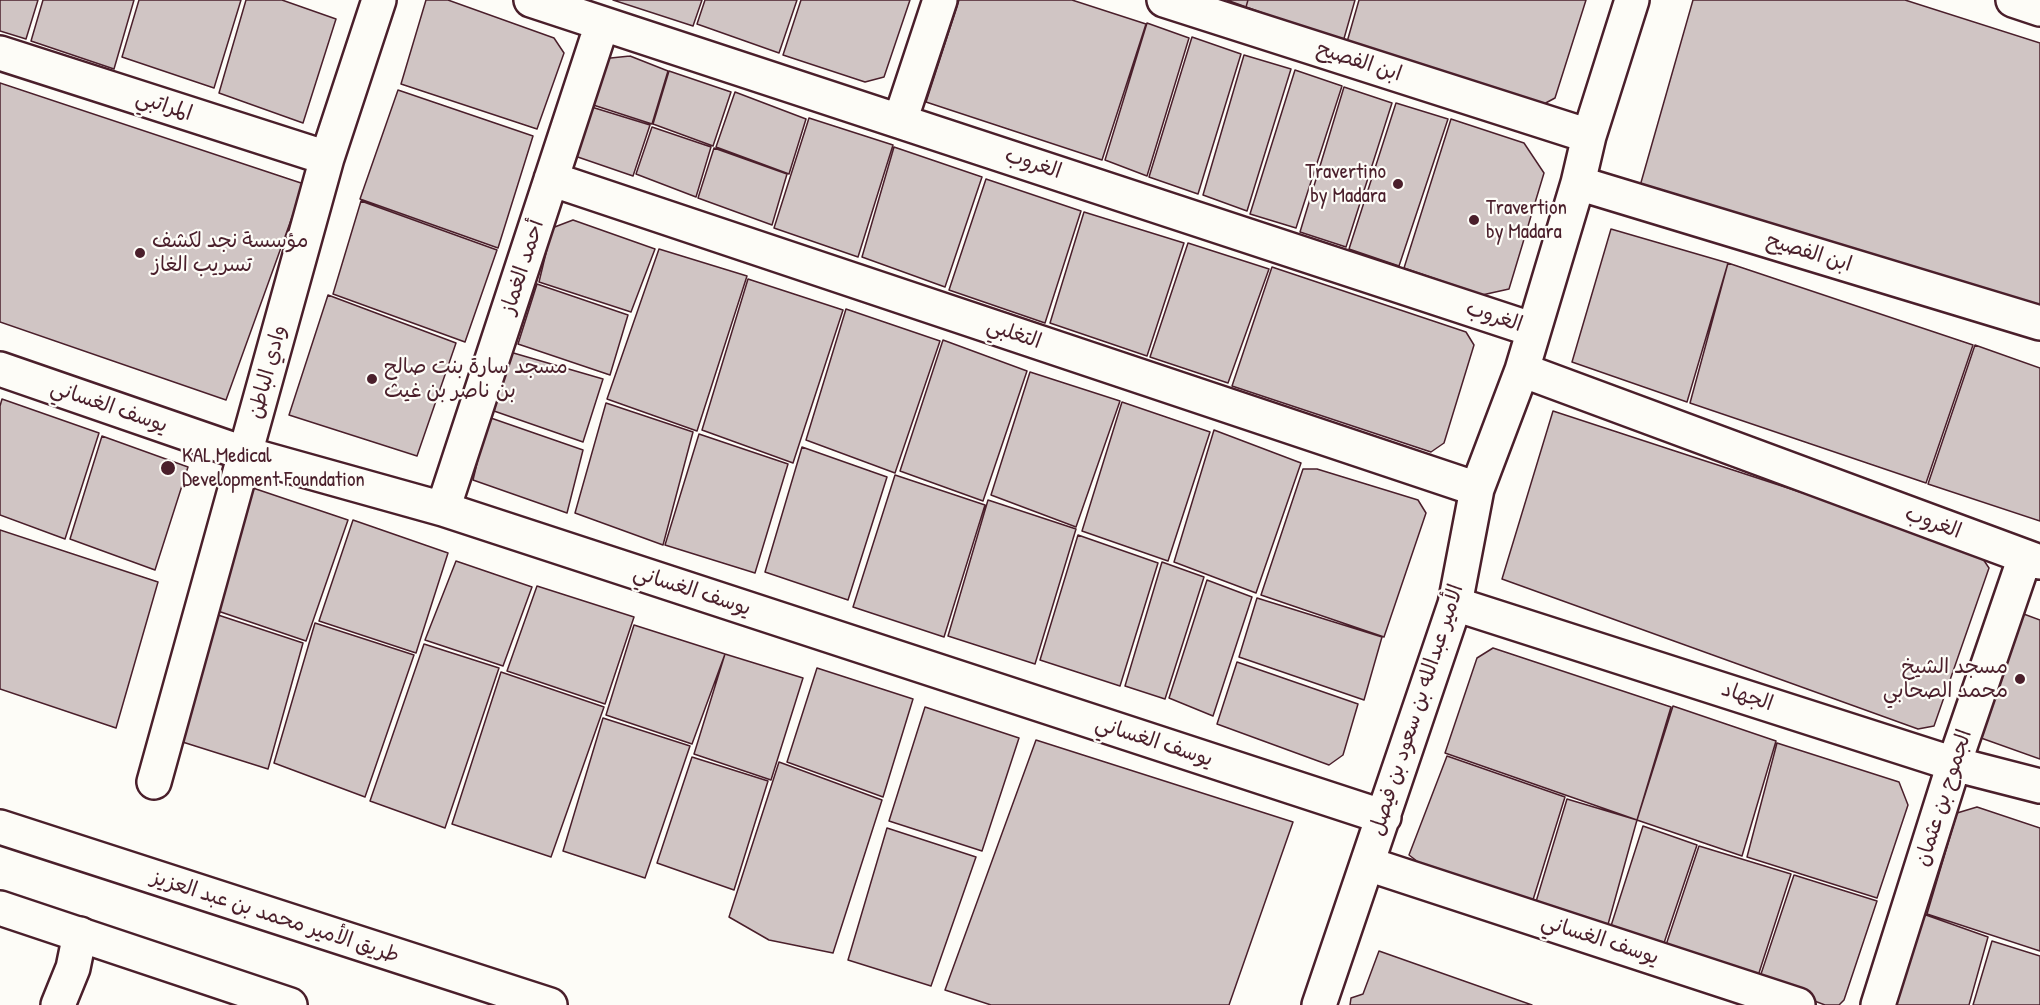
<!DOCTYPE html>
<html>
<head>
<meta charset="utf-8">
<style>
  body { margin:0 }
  canvas { display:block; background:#fdfcf7 }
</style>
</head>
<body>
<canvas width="2040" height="1005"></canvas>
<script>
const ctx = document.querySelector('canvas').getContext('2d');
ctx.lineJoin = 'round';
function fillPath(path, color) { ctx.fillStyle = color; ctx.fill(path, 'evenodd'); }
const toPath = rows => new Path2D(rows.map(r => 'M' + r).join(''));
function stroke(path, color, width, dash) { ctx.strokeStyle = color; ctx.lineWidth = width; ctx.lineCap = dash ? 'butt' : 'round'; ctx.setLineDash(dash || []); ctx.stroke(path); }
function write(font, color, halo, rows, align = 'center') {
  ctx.font = font + ' "Patrick Hand","Playpen Sans Arabic",sans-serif'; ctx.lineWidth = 4.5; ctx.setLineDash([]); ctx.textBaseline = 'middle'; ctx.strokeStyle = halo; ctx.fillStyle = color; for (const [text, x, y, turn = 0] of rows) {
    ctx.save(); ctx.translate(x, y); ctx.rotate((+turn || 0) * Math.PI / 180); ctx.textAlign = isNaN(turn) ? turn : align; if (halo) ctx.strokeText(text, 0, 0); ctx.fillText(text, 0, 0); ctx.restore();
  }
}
const building = toPath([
  [0,0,38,0,26,39,0,31,0,0],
  [43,0,134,0,114,69,31,41,43,0],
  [139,0,241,0,214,88,122,57,139,0],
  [246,0,282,0,336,19,303,123,219,93,246,0],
  [426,0,448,0,554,38,564,53,537,129,401,84,426,0],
  [613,0,702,0,693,26,613,0],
  [705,0,797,0,779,53,697,24,705,0],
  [801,0,910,0,884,77,865,82,783,55,801,0],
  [959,0,1072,0,1146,24,1102,160,926,102,959,0],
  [1227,0,1248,0,1246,7,1227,0],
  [1248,0,1355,0,1343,42,1246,7,1248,0],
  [1359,0,1586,0,1555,98,1542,105,1347,42,1359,0],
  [1693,0,1905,0,2040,43,2040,308,1640,186,1693,0],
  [1147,23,1189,38,1147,176,1105,160,1147,23],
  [1192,37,1241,54,1198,194,1149,177,1192,37],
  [1244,55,1291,69,1247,211,1203,195,1244,55],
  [630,56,668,71,652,124,587,103,601,59,630,56],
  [1295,70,1342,86,1296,228,1250,214,1295,70],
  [669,71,731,92,713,146,653,124,669,71],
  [0,83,304,184,226,400,0,322,0,83],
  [1344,87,1392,103,1346,247,1300,232,1344,87],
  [398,90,533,136,498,248,360,199,398,90],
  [735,92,806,119,789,174,716,147,735,92],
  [1396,103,1448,119,1399,266,1349,249,1396,103],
  [585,105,650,125,633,176,569,154,585,105],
  [809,118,893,145,858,257,774,228,809,118],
  [1451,119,1524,143,1544,173,1509,289,1482,295,1404,268,1451,119],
  [652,127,711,147,696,197,636,174,652,127],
  [894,147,982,177,945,287,862,257,894,147],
  [714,148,787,174,772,225,698,198,714,148],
  [986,179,1081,211,1045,323,949,290,986,179],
  [361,201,497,250,465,342,333,294,361,201],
  [1084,212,1184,243,1147,356,1050,323,1084,212],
  [573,220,655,249,631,312,539,282,552,228,573,220],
  [1611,229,1728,263,1687,402,1572,362,1611,229],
  [1188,243,1269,269,1228,383,1150,357,1188,243],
  [659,249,747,276,697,431,607,399,659,249],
  [1728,263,1973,345,1926,483,1690,403,1728,263],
  [1272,267,1466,332,1474,345,1444,443,1431,452,1232,386,1272,267],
  [748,279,843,310,793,463,702,430,748,279],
  [537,284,628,315,610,375,518,344,537,284],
  [328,295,456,343,417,456,289,415,328,295],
  [846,309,940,341,895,473,806,440,846,309],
  [943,340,1027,371,983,501,900,471,943,340],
  [1975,345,2040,368,2040,521,1928,484,1975,345],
  [510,352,603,379,583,442,494,411,510,352],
  [1030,372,1120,401,1076,527,991,495,1030,372],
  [2,399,99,433,65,539,0,515,0,406,2,399],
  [1122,402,1210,432,1168,561,1082,531,1122,402],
  [606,403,693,432,663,545,575,513,606,403],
  [1553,411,1977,550,1989,568,1934,726,1918,729,1502,579,1553,411],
  [488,417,583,450,567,513,473,480,488,417],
  [1214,430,1301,463,1256,593,1174,562,1214,430],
  [699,434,788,464,755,573,665,545,699,434],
  [102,436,188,467,155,570,70,539,102,436],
  [802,447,887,477,848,600,765,572,802,447],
  [1303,469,1317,469,1418,500,1426,513,1384,637,1261,595,1303,469],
  [895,475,985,505,944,637,853,607,895,475],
  [250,487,348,520,306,641,212,609,250,487],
  [988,500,1076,529,1035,664,948,636,988,500],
  [353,520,448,553,416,653,319,621,353,520],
  [0,530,158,582,116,728,0,689,0,530],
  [1078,535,1158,563,1120,686,1040,660,1078,535],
  [456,561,532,587,503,666,425,640,456,561],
  [1162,562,1204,577,1165,699,1125,686,1162,562],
  [1207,580,1252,597,1213,716,1169,698,1207,580],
  [537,586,634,617,605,704,507,671,537,586],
  [1257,598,1382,637,1364,700,1239,657,1257,598],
  [212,613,303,643,268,769,173,739,212,613],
  [2021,613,2040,620,2040,759,1981,738,2021,613],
  [315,623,414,655,365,797,274,763,315,623],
  [634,625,725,654,692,744,606,715,634,625],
  [424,644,499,668,445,828,370,801,424,644],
  [1493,648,1671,707,1637,820,1445,753,1477,658,1493,648],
  [725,654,803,678,771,780,694,754,725,654],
  [1237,662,1358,704,1343,755,1329,765,1217,724,1237,662],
  [817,668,913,699,883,797,787,762,817,668],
  [501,672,604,707,551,857,452,824,501,672],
  [1673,706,1776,741,1742,856,1637,820,1673,706],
  [925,707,1019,738,982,851,889,821,925,707],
  [603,718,690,746,645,878,563,851,603,718],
  [1036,740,1293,822,1229,1005,991,1005,945,990,1036,740],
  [1777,743,1899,782,1908,805,1877,898,1747,857,1777,743],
  [1447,756,1565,797,1532,903,1422,865,1409,855,1447,756],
  [692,757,768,781,734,890,657,863,692,757],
  [779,762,882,800,833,953,769,940,729,917,779,762],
  [1567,799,1637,820,1607,928,1535,905,1567,799],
  [1977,807,2040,828,2040,951,1927,914,1957,813,1977,807],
  [1643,826,1697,845,1663,946,1610,929,1643,826],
  [887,828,976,857,931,986,848,960,887,828],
  [1699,846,1791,874,1757,979,1665,948,1699,846],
  [1794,875,1877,901,1844,1000,1839,1005,1825,1005,1759,980,1794,875],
  [1926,915,1988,937,1969,1005,1895,1005,1919,921,1926,915],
  [1992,941,2040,956,2040,1005,1973,1005,1992,941],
  [1379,951,1532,1005,1350,1005,1351,998,1363,994,1379,951]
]);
fillPath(building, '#d0c5c4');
stroke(building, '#4a1f2b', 1.5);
const minor = toPath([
  [531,0,1534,330],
  [1164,0,1589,136],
  [2013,0,2040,9],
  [0,53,327,158],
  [900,121,940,0],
  [551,179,1477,489],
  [1578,183,2040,323],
  [0,369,246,454,443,509,1384,817],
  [1522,370,2040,562],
  [443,509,602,24],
  [1455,604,1954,764,2040,786],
  [154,782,327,158,379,0],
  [1368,864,1798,1005],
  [58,1005,73,968,80,934],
  [1319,1005,1455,604,1477,489,1522,370,1578,183,1589,136,1632,0],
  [1878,1005,1954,764,2025,557]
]);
const secondary = toPath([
  [0,827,550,1005],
  [0,908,290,1005]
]);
stroke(minor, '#4a1f2b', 38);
stroke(secondary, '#4a1f2b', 38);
stroke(minor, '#fdfcf7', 33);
stroke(secondary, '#fdfcf7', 33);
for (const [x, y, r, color] of [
  [1398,184,6,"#4a1f2b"],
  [1474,220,6,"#4a1f2b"],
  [140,253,6,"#4a1f2b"],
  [372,379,6,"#4a1f2b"],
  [168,468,8,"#4a1f2b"],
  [2020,679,6,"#4a1f2b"]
]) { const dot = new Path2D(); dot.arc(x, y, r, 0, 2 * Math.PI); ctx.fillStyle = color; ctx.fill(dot); stroke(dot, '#fdfcf7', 2); }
write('21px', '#4a1f2b', '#fdfcf7', [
  ["ابن الفصيح",1359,62,18],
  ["المراتبي",164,106,18],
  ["الغروب",1033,164,18],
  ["ابن الفصيح",1809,253,17],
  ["أحمد الغماز",523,267,-72],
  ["الغروب",1494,317,18],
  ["التغلبي",1014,334,19],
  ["وادي الباطن",268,372,-75],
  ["يوسف الغساني",109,407,19],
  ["الغروب",1933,523,20],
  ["يوسف الغساني",692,591,18],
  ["الجهاد",1747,697,18],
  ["الأمير عبدالله بن سعود بن فيصل",1417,710,-72],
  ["يوسف الغساني",1154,742,18],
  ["الجموح بن عثمان",1944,798,-72],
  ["طريق الأمير محمد بن عبد العزيز",275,917,18],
  ["يوسف الغساني",1600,940,18]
]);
write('21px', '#4a1f2b', '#fdfcf7', [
  ["Travertino",1386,172,"right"],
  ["by Madara",1386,196,"right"],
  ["Travertion",1486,208],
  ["by Madara",1486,232],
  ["مؤسسة نجد لكشف",152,241],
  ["تسريب الغاز",152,265],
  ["مسجد سارة بنت صالح",384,367],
  ["بن ناصر بن غيث",384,391],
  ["KAL Medical",182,456],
  ["Development Foundation",182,480],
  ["مسجد الشيخ",2008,667,"right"],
  ["محمد الصحابي",2008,691,"right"]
], 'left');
</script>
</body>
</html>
